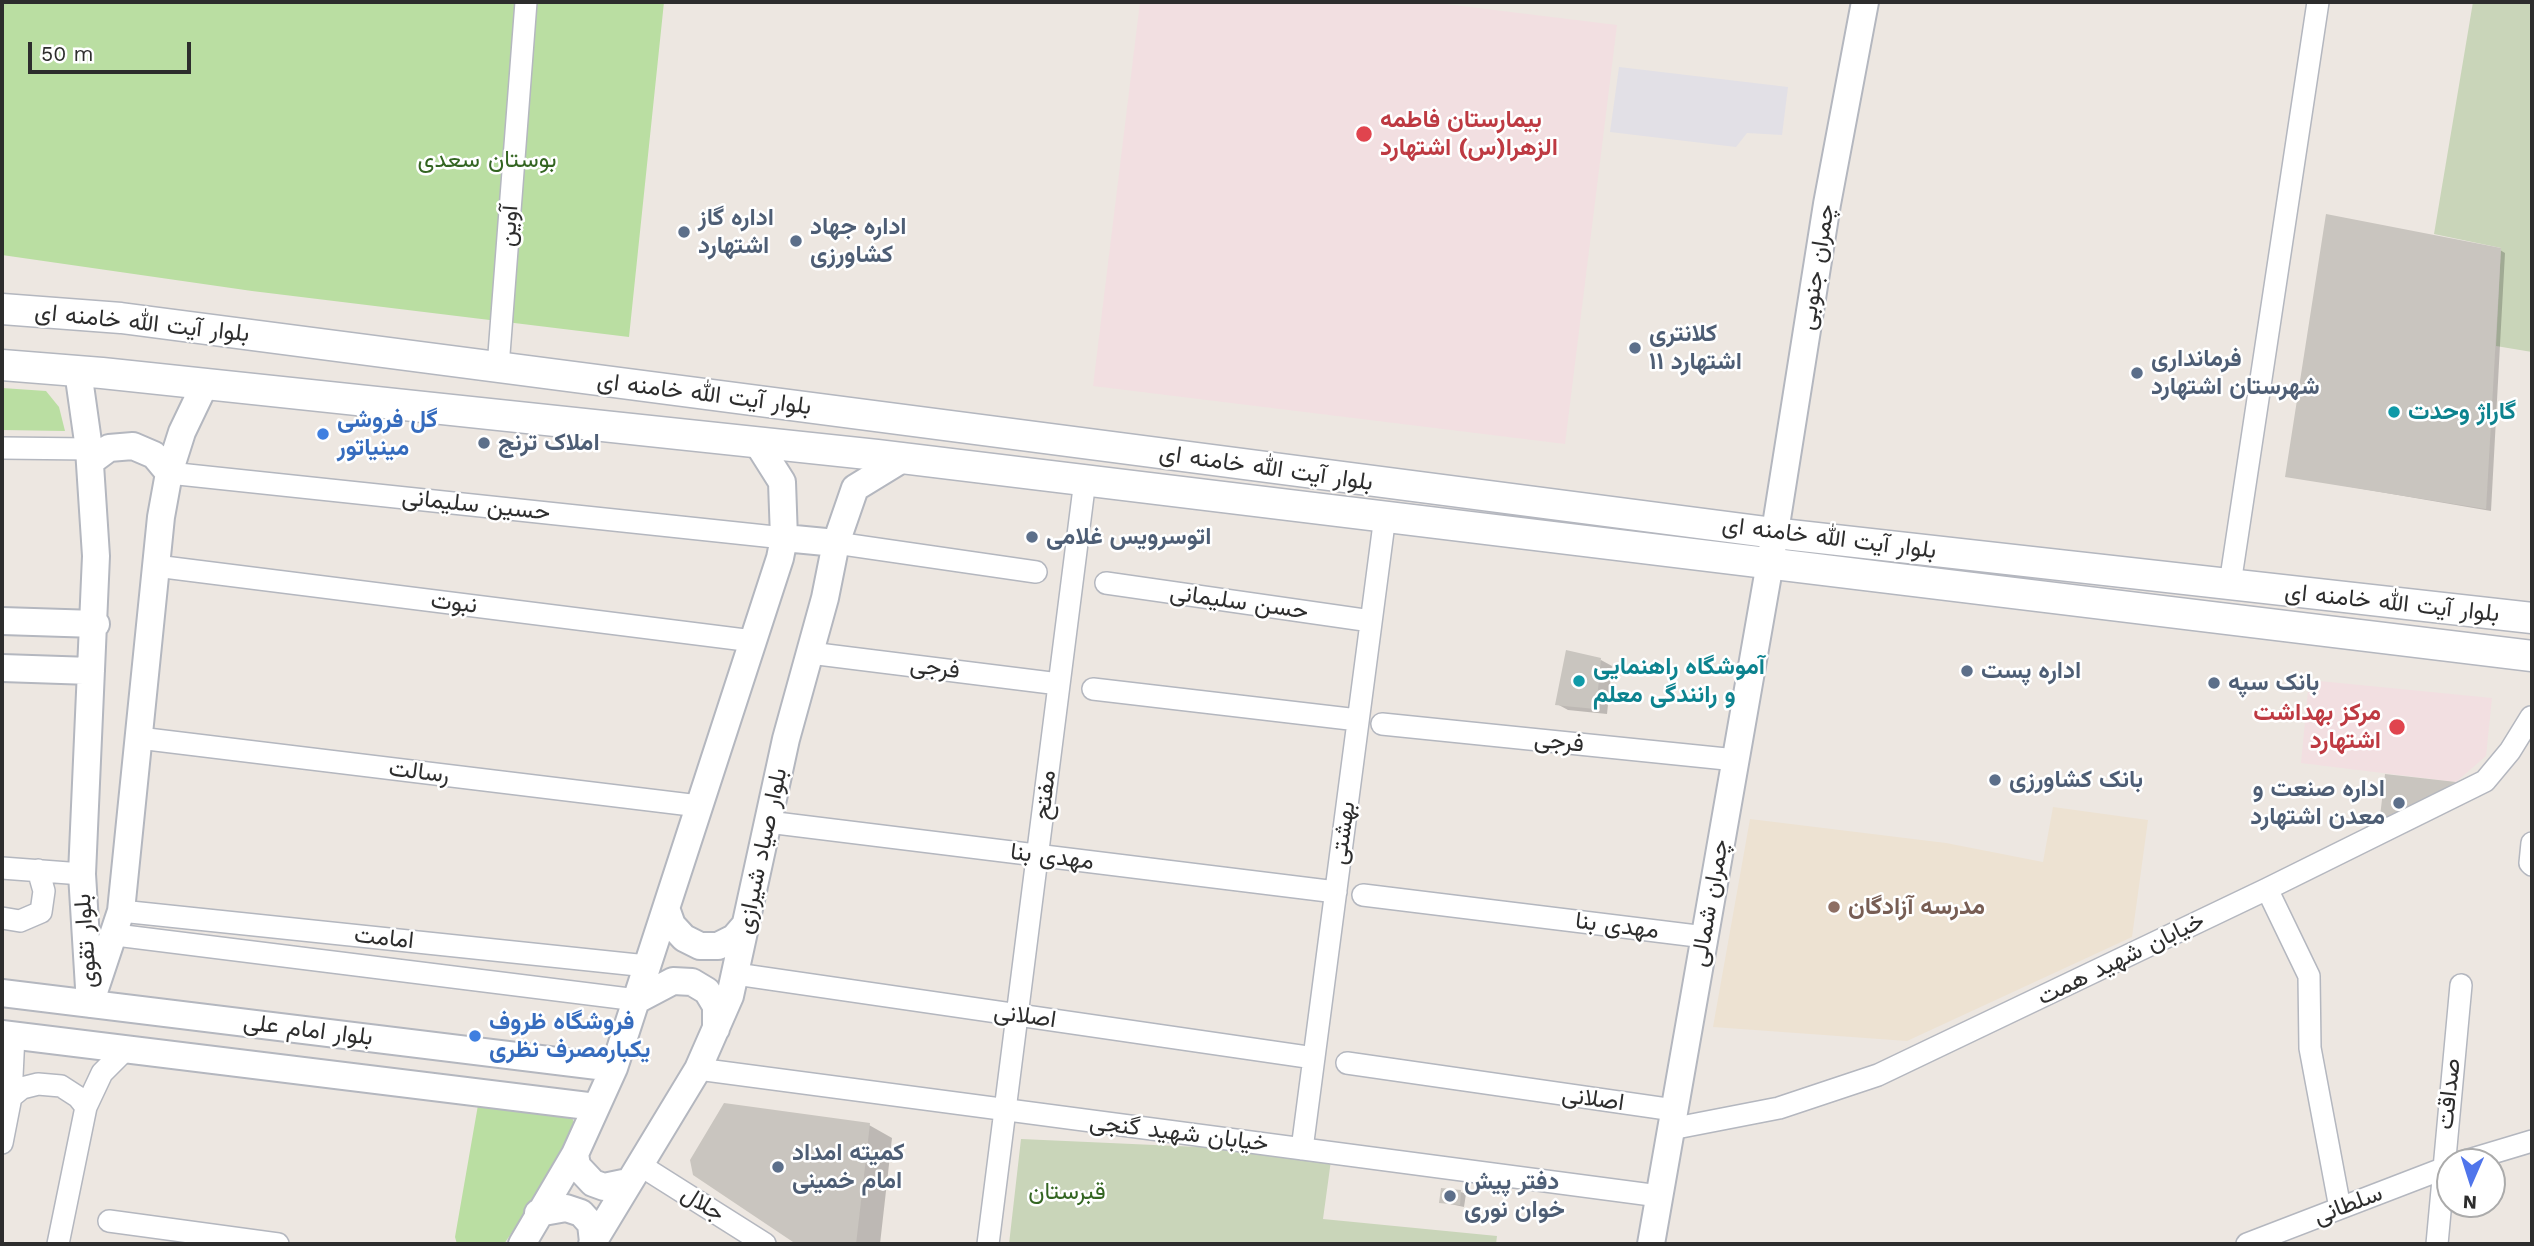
<!DOCTYPE html>
<html>
<head>
<meta charset="utf-8">
<style>
  body { margin:0 }
  #map { position:relative; width:2534px; height:1246px; overflow:hidden; background:#ede7e1; font-family:"Work Sans",sans-serif }
  canvas { display:block }
  .frame { position:absolute; inset:0; border:4px solid #2d2d2d; pointer-events:none }
  .north { position:absolute; left:2436px; top:1148px; width:70px; height:70px; box-sizing:border-box; background:#fff; border:2px solid #ababab; border-radius:50%; rotate:183deg; font-size:19px; font-weight:700; line-height:28px; text-align:center; color:#2d2d2d }
  .north::after { content:''; display:block; margin:auto; width:24px; height:32px; background:#5075eb; clip-path:polygon(50% 0,100% 100%,50% 72%,0 100%) }
  .scale { position:absolute; left:28px; top:42px; width:163px; height:32px; box-sizing:border-box; border:4px solid #2d2d2d; border-top:0; padding-left:9px; font-size:21px; line-height:24px; white-space:nowrap; color:#2d2d2d; -webkit-text-stroke:5px #fff; paint-order:stroke }
</style>
</head>
<body>
<div id="map">
<canvas width="2534" height="1246"></canvas>
<div class="frame"></div>
<div class="north">N</div>
<div class="scale">50 m</div>
</div>
<script>
const ctx = document.querySelector('canvas').getContext('2d');
ctx.lineJoin = 'round';
function fillPath(path, color) { ctx.fillStyle = color; ctx.fill(path, 'evenodd'); }
const toPath = rows => new Path2D(rows.map(r => 'M' + r).join(''));
function stroke(path, color, width, dash) { ctx.strokeStyle = color; ctx.lineWidth = width; ctx.lineCap = dash ? 'butt' : 'round'; ctx.setLineDash(dash || []); ctx.stroke(path); }
function write(font, color, halo, rows, align = 'center') {
  ctx.font = font + ' "Work Sans",Vazirmatn,sans-serif'; ctx.lineWidth = 5; ctx.setLineDash([]); ctx.textBaseline = 'middle'; ctx.strokeStyle = halo; ctx.fillStyle = color; for (const [text, x, y, turn = 0] of rows) {
    ctx.save(); ctx.translate(x, y); ctx.rotate((+turn || 0) * Math.PI / 180); ctx.textAlign = isNaN(turn) ? turn : align; if (halo) ctx.strokeText(text, 0, 0); ctx.fillText(text, 0, 0); ctx.restore();
  }
}
fillPath(toPath([
  [1619,67,1788,87,1782,135,1747,133,1736,147,1610,132]
]), '#e2e0e6');
fillPath(toPath([
  [2053,807,2148,820,2132,937,1907,1041,1713,1027,1750,819,1946,843,2043,862]
]), '#ede2d2');
fillPath(toPath([
  [1140,2,1429,2,1617,25,1565,444,1093,386],
  [2309,680,2492,698,2486,756,2456,782,2301,763]
]), '#f2dfe1');
fillPath(toPath([
  [2,2,664,2,629,337,252,291,2,255],
  [2,388,46,391,59,407,65,431,2,430],
  [478,1105,572,1118,579,1133,504,1244,457,1244,455,1237]
]), '#badea2');
fillPath(toPath([
  [2473,2,2532,2,2532,352,2496,346,2501,248,2434,234],
  [1021,1139,1332,1153,1323,1219,1497,1236,1496,1244,1009,1244]
]), '#c9d5b9');
fillPath(toPath([
  [2500,250,2505,253,2491,511,2287,476],
  [1601,660,1612,666,1607,714,1568,710,1557,704],
  [869,1125,892,1138,880,1244,799,1244,694,1174],
  [1461,1192,1466,1194,1464,1207,1441,1202]
]), '#0003');
fillPath(toPath([
  [2326,214,2501,248,2486,509,2285,477],
  [1566,650,1601,658,1596,709,1555,705],
  [2385,774,2456,782,2379,825],
  [724,1103,870,1123,856,1244,796,1244,693,1175,690,1160],
  [1441,1188,1461,1190,1460,1205,1439,1203]
]), '#c9c5bf');
const minor = toPath([
  [498,367,526,2],
  [2,448,89,449],
  [169,473,784,538],
  [836,543,1036,572],
  [156,566,753,641],
  [1106,583,1371,621],
  [2230,584,2318,2],
  [810,653,1059,684],
  [1093,689,1358,720],
  [1382,724,1736,760],
  [139,738,699,806],
  [768,822,1336,892],
  [2532,843,2530,863,2532,865],
  [2,868,82,874],
  [2267,889,2309,976,2310,1048,2340,1208],
  [1363,895,1705,937],
  [121,911,647,966],
  [2,918,20,921,41,912,44,891,38,870],
  [116,935,637,1000],
  [736,974,1314,1058],
  [1347,1063,1674,1110],
  [698,1069,1659,1196],
  [11,1097,22,1088,38,1084,61,1086,78,1097,86,1107],
  [1671,1129,1779,1108,1878,1075,2267,889,2485,781,2510,751,2531,717],
  [2,1143,11,1097,14,1035],
  [1302,1149,1385,516],
  [2462,1162,2532,1141],
  [640,1165,765,1244],
  [109,1221,278,1244],
  [58,1244,86,1107,102,1073,126,1049],
  [988,1244,1085,480],
  [2247,1244,2450,1166],
  [2437,1244,2461,985]
]);
const tertiary = toPath([
  [78,371,89,449,96,556,82,874,90,1004,121,911,161,517,169,473,182,432,205,384],
  [90,462,109,448,133,446,154,455,169,473],
  [784,538,836,543],
  [2,621,96,624],
  [2,668,91,671],
  [666,908,672,925,684,938,700,946,718,946,734,938,746,924],
  [2,993,614,1068],
  [637,1000,673,981,692,982,707,991,716,1006,716,1029],
  [2,1034,596,1107],
  [575,1154,577,1166,593,1183,604,1187,628,1182],
  [538,1213,566,1208,581,1213,591,1224,593,1242],
  [522,1244,575,1154,614,1068,780,558,784,538,782,482,758,444],
  [592,1244,698,1069,730,996,786,739,825,598,836,543,855,488,904,458],
  [1651,1244,1770,563,1827,204,1865,2]
]);
const secondary = toPath([
  [2,309,121,318,1774,533,2532,618],
  [2,365,102,373,877,455,2532,656]
]);
stroke(minor, '#b4b7bf', 24);
stroke(tertiary, '#b4b7bf', 30);
stroke(secondary, '#b4b7bf', 33);
stroke(minor, '#fff', 21);
stroke(tertiary, '#fff', 26);
stroke(secondary, '#fff', 30);
for (const [x, y, r, color] of [
  [1364,134,9,"#e0444e"],
  [684,232,7,"#5c6f8a"],
  [796,241,7,"#5c6f8a"],
  [1635,348,7,"#5c6f8a"],
  [2137,373,7,"#5c6f8a"],
  [2394,412,7,"#0f9aa8"],
  [323,434,7,"#3f7fe0"],
  [484,443,7,"#5c6f8a"],
  [1032,537,7,"#5c6f8a"],
  [1967,671,7,"#5c6f8a"],
  [1579,681,7,"#0f9aa8"],
  [2214,683,7,"#5c6f8a"],
  [2397,727,9,"#e0444e"],
  [1995,780,7,"#5c6f8a"],
  [2399,803,7,"#5c6f8a"],
  [1834,907,7,"#8d6e63"],
  [475,1036,7,"#3f7fe0"],
  [778,1167,7,"#5c6f8a"],
  [1450,1196,7,"#5c6f8a"]
]) { const dot = new Path2D(); dot.arc(x, y, r, 0, 2 * Math.PI); ctx.fillStyle = color; ctx.fill(dot); stroke(dot, '#fff', 2.5); }
write('bold 24px', '#be3a42', '#fff', [
  ["بیمارستان فاطمه",1380,120],
  ["الزهرا(س) اشتهارد",1380,148],
  ["مرکز بهداشت",2381,713,"right"],
  ["اشتهارد",2381,741,"right"]
], 'left');
write('24px', '#336521', '#fff', [
  ["بوستان سعدی",487,160],
  ["قبرستان",1067,1192]
]);
write('bold 24px', '#4e5e75', '#fff', [
  ["اداره گاز",698,218],
  ["اشتهارد",698,246],
  ["اداره جهاد",810,227],
  ["کشاورزی",810,255],
  ["کلانتری",1649,334],
  ["۱۱ اشتهارد",1649,362],
  ["فرمانداری",2151,359],
  ["شهرستان اشتهارد",2151,387],
  ["املاک ترنج",498,443],
  ["اتوسرویس غلامی",1046,537],
  ["اداره پست",1981,671],
  ["بانک سپه",2228,683],
  ["بانک کشاورزی",2009,780],
  ["اداره صنعت و",2385,789,"right"],
  ["معدن اشتهارد",2385,817,"right"],
  ["کمیته امداد",792,1153],
  ["امام خمینی",792,1181],
  ["دفتر پیش",1464,1182],
  ["خوان نوری",1464,1210]
], 'left');
write('24px', '#2d2d2d', '#fff', [
  ["آوین",509,226,-86],
  ["چمران جنوبی",1817,267,-81],
  ["بلوار آیت الله خامنه ای",142,323,6],
  ["بلوار آیت الله خامنه ای",704,394,7],
  ["بلوار آیت الله خامنه ای",1266,468,8],
  ["حسین سلیمانی",476,505,6],
  ["بلوار آیت الله خامنه ای",1829,538,7],
  ["حسن سلیمانی",1239,602,8],
  ["نبوت",454,603,7],
  ["بلوار آیت الله خامنه ای",2392,603,6],
  ["فرجی",935,668,7],
  ["فرجی",1559,742,6],
  ["رسالت",419,772,7],
  ["مفتح",1045,795,-83],
  ["بهشتی",1343,833,-82],
  ["بلوار صیاد شیرازی",762,851,-78],
  ["مهدی بنا",1052,857,7],
  ["چمران شمالی",1710,903,-80],
  ["مهدی بنا",1617,926,7],
  ["امامت",384,938,6],
  ["بلوار تقوی",86,941,-94],
  ["خیابان شهید همت",2121,959,-26],
  ["اصلانی",1025,1016,8],
  ["بلوار امام علی",308,1030,7],
  ["صداقت",2449,1094,-84],
  ["اصلانی",1593,1099,8],
  ["خیابان شهید گنجی",1179,1133,7],
  ["جلال",703,1204,32],
  ["سلطانی",2348,1205,-21]
]);
write('bold 24px', '#0d838f', '#fff', [
  ["گاراژ وحدت",2408,412],
  ["آموشگاه راهنمایی",1593,667],
  ["و رانندگی معلم",1593,695]
], 'left');
write('bold 24px', '#366cbe', '#fff', [
  ["گل فروشی",337,420],
  ["مینیاتور",337,448],
  ["فروشگاه ظروف",489,1022],
  ["یکبارمصرف نظری",489,1050]
], 'left');
write('bold 24px', '#785e54', '#fff', [
  ["مدرسه آزادگان",1848,907]
], 'left');
</script>
</body>
</html>
